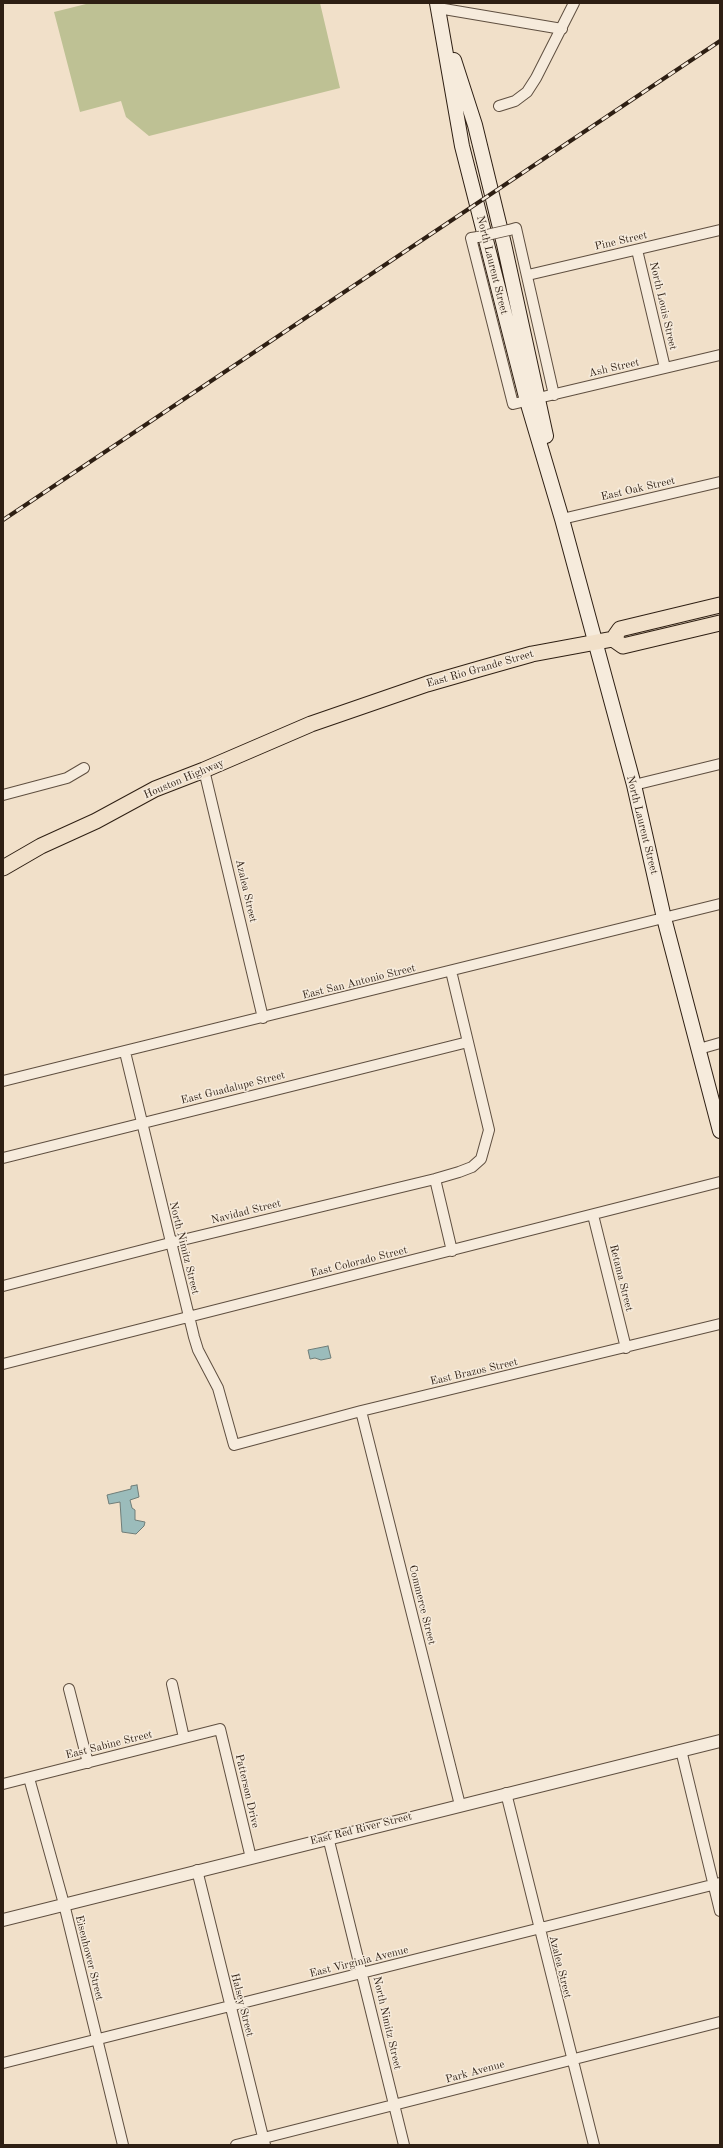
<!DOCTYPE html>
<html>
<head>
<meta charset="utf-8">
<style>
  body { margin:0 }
  #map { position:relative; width:723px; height:2148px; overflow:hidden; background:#f1e0c9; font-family:"Old Standard TT",serif }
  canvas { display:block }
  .frame { position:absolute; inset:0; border:4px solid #2e1f13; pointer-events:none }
</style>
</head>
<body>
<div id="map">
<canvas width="723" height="2148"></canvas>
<div class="frame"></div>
</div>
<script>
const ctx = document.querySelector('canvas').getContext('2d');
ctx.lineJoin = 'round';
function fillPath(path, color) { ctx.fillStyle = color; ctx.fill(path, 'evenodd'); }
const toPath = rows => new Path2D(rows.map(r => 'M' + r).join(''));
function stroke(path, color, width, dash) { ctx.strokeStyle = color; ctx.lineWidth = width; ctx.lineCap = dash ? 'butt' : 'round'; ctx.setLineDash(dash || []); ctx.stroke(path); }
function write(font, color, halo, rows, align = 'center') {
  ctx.font = font + ' "Old Standard TT",serif'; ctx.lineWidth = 3; ctx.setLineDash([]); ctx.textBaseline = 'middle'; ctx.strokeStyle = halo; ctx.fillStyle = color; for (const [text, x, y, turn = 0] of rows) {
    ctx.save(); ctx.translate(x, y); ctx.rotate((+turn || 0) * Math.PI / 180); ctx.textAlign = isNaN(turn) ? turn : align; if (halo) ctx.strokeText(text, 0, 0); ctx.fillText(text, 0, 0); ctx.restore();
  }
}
fillPath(toPath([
  [90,3,320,3,340,88,149,136,126,117,121,101,80,112,54,12]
]), '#bec194');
const water = toPath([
  [328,1346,331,1358,321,1360,315,1358,310,1359,308,1350,328,1346],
  [137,1485,139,1497,130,1500,132,1508,135,1510,135,1520,145,1522,144,1526,136,1534,122,1532,120,1502,109,1504,107,1495,131,1489,131,1486,137,1485]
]);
fillPath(water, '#9bbcbb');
stroke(water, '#6f7d78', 1);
const minor = toPath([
  [438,8,562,29],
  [499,106,515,101,527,92,536,78,574,3],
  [509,230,516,228,554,395],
  [478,237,471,238,513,404,720,355],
  [637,250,665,368],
  [528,275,720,230],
  [562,519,720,482],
  [204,770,263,1018],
  [634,785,720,764],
  [3,795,67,778,84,768],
  [699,1049,720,1043],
  [125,1052,194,1337,198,1350,218,1388,234,1445,361,1411,720,1324],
  [3,1081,720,904],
  [3,1158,468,1042],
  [435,1179,452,1251],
  [593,1215,626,1348],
  [3,1286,170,1243,435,1179,459,1172,472,1167,481,1159,489,1130,451,971],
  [3,1364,720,1182],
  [361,1411,460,1805],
  [172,1684,184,1738],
  [69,1689,88,1763],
  [681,1750,720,1911],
  [29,1778,64,1904,123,2145],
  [3,1784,220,1729,251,1858],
  [506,1793,594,2145],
  [328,1837,404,2145],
  [197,1870,265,2145],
  [3,2063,720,1883],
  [236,2145,720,2022]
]);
const tertiary = toPath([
  [3,1920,720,1741]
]);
const secondary = toPath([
  [437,3,462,146,527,401,562,519,634,785,664,918,720,1131],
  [454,60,475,125,504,244,546,436]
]);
const primary = toPath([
  [613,639,623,646,720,623],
  [3,868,41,846,96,821,155,789,204,770,311,724,427,684,479,669,532,654,613,639,620,629,720,605]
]);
stroke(minor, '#5f4f40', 12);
stroke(tertiary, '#5f4f40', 14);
stroke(secondary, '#2e1f13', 16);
stroke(primary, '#2e1f13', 17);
stroke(minor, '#f6ebdc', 10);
stroke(tertiary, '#f6ebdc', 12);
stroke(secondary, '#f6ebdc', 14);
stroke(primary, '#f1e0c9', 15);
const rail = toPath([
  [3,520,720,41]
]);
stroke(rail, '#2e1f13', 4);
stroke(rail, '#f6ebdc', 2.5, [8]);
const minorBridge = toPath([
  [478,237,509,230]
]);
stroke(minorBridge, '#5f4f40', 12, []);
stroke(minorBridge, '#f6ebdc', 10);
write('11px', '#2e1f13', '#f6ebdc', [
  ["Pine Street",621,241,-13],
  ["North Laurent Street",492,265,76],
  ["North Louis Street",663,306,77],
  ["Ash Street",614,368,-13],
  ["East Oak Street",638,489,-13],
  ["East Rio Grande Street",480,669,-16],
  ["Houston Highway",184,779,-23],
  ["North Laurent Street",642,825,76],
  ["Azalea Street",246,891,77],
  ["East San Antonio Street",359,982,-14],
  ["East Guadalupe Street",233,1088,-14],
  ["Navidad Street",246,1212,-14],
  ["North Nimitz Street",184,1248,76],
  ["East Colorado Street",359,1262,-14],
  ["Retama Street",621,1278,76],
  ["East Brazos Street",474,1372,-13],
  ["Commerce Street",422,1605,76],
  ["East Sabine Street",109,1745,-14],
  ["Patterson Drive",247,1791,77],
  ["East Red River Street",361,1829,-14],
  ["Eisenhower Street",89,1958,76],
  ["East Virginia Avenue",359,1962,-14],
  ["Azalea Street",560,1967,76],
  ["Halsey Street",242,2005,76],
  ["North Nimitz Street",387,2023,77],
  ["Park Avenue",475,2072,-15]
]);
</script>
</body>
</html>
